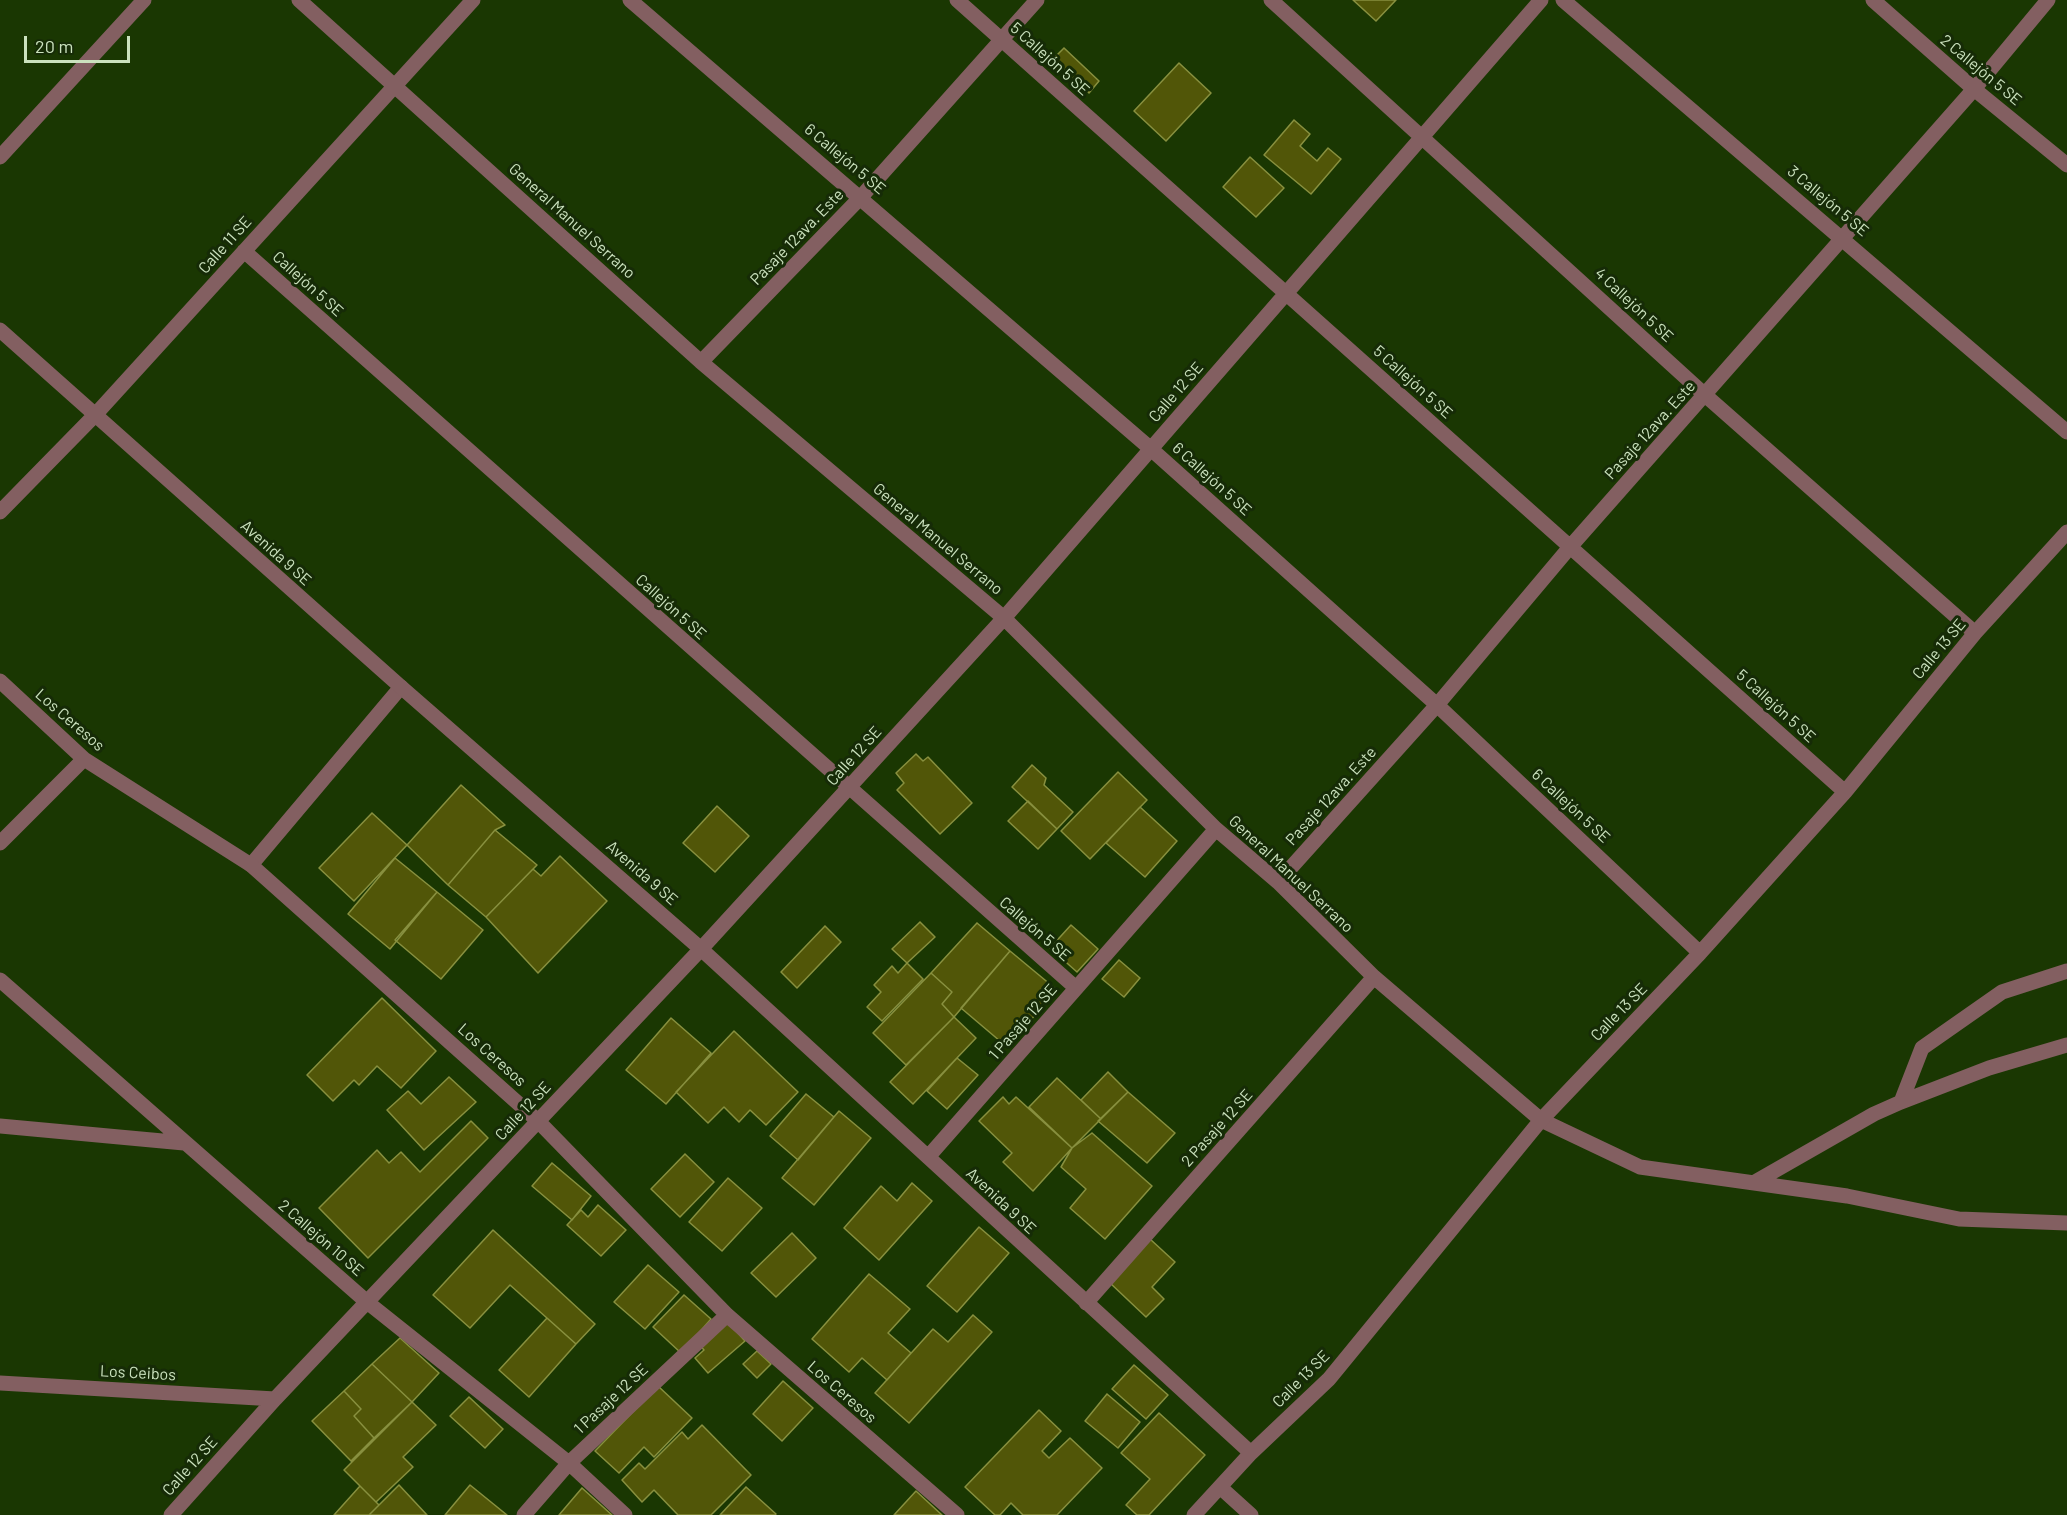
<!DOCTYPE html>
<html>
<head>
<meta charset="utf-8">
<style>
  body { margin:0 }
  #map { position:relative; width:2067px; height:1515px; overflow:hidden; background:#1a3702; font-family:Barlow,sans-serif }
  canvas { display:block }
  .scale { position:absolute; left:24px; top:36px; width:106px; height:27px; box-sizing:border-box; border:3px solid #cbe2be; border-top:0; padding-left:8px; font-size:18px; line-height:21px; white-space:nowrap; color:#cbe2be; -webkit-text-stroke:4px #162b07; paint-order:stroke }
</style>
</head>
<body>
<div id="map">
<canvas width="2067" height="1515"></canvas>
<div class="scale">20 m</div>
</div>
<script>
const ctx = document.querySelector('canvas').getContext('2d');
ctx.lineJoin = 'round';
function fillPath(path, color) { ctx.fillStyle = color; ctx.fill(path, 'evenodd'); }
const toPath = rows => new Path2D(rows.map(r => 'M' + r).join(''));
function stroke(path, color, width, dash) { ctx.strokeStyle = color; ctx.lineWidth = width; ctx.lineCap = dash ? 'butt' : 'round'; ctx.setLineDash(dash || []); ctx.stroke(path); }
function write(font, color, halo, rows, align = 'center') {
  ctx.font = font + ' Barlow,sans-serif'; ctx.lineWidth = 6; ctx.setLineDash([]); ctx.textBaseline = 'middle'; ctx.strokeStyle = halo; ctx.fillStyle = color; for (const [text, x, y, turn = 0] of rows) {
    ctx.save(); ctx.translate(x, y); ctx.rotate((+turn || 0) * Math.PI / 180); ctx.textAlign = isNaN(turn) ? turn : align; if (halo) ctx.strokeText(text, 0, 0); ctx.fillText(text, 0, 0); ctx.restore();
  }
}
const building = toPath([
  [1353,0,1396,0,1376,21,1353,0],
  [1064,48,1099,81,1089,93,1053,59,1064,48],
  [1179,63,1211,93,1166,141,1134,111,1179,63],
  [1294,120,1310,134,1300,146,1317,161,1328,148,1341,159,1311,194,1264,155,1294,120],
  [1250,157,1284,188,1256,217,1223,187,1250,157],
  [916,754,923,761,928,757,972,803,940,834,897,790,904,783,896,773,916,754],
  [1032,765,1046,778,1044,785,1073,812,1057,829,1012,787,1032,765],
  [1118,772,1147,800,1090,859,1061,831,1118,772],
  [461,785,505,825,495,830,448,885,407,845,461,785],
  [1028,801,1057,829,1038,849,1008,821,1028,801],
  [717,806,749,836,715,872,683,843,717,806],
  [1140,807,1177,841,1145,877,1106,843,1140,807],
  [372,813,407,845,354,901,319,868,372,813],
  [495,830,537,865,486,917,448,885,495,830],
  [560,856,607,901,538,973,486,917,533,869,541,876,560,856],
  [395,858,437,892,390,949,348,914,395,858],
  [437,892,483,930,441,979,395,940,437,892],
  [920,922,935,937,907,963,892,949,920,922],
  [977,923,1010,951,954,1017,942,1004,952,992,931,973,977,923],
  [1071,925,1098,949,1077,972,1050,948,1071,925],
  [825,926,841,942,797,988,781,972,825,926],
  [1010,951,1057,990,1007,1047,961,1008,1010,951],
  [1119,960,1140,978,1124,997,1102,979,1119,960],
  [907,963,923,979,882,1021,867,1007,881,992,874,985,892,966,898,973,907,963],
  [931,973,952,992,942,1004,954,1017,906,1065,873,1033,931,973],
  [382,998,436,1051,401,1088,377,1066,359,1085,354,1080,333,1101,307,1075,382,998],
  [954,1017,976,1038,913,1104,890,1082,954,1017],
  [671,1018,711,1053,666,1104,626,1070,671,1018],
  [734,1031,798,1092,766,1125,750,1110,739,1122,724,1107,708,1123,676,1092,734,1031],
  [957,1058,978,1075,947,1109,927,1091,957,1058],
  [1108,1072,1128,1092,1101,1119,1081,1100,1108,1072],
  [449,1077,476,1102,424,1150,387,1110,408,1091,421,1104,449,1077],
  [1057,1078,1101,1119,1072,1148,1029,1107,1057,1078],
  [1128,1092,1175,1133,1147,1163,1098,1121,1128,1092],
  [806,1094,834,1117,798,1160,770,1136,806,1094],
  [1003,1097,1009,1104,1016,1097,1072,1148,1033,1191,1003,1162,1012,1153,979,1121,1003,1097],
  [839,1111,871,1138,814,1205,782,1178,839,1111],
  [471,1121,488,1138,368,1258,319,1208,377,1150,389,1163,401,1152,420,1172,471,1121],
  [1092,1133,1152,1186,1105,1239,1070,1208,1086,1189,1061,1167,1072,1148,1092,1133],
  [685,1154,714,1182,680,1217,651,1189,685,1154],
  [552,1163,591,1196,572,1220,532,1186,552,1163],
  [728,1178,762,1208,722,1251,689,1222,728,1178],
  [912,1183,932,1201,879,1260,844,1228,881,1186,897,1201,912,1183],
  [598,1205,626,1230,601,1256,567,1225,581,1210,588,1217,598,1205],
  [979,1227,1009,1253,957,1312,927,1286,979,1227],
  [493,1230,595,1324,576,1344,510,1285,470,1328,433,1295,493,1230],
  [792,1233,816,1258,776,1297,751,1273,792,1233],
  [1150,1239,1175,1262,1152,1287,1164,1299,1146,1317,1109,1282,1150,1239],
  [648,1265,679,1292,645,1329,614,1302,648,1265],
  [869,1274,910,1309,888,1333,911,1353,887,1380,862,1358,849,1372,812,1339,869,1274],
  [684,1295,711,1319,681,1353,653,1327,684,1295],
  [973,1315,992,1332,909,1423,875,1393,933,1329,948,1342,973,1315],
  [547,1318,576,1344,529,1397,499,1370,547,1318],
  [725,1319,745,1341,708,1373,695,1358,704,1350,698,1343,725,1319],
  [400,1338,439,1373,412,1402,372,1364,400,1338],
  [757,1351,771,1364,757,1378,743,1364,757,1351],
  [372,1364,412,1402,374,1438,354,1416,361,1409,344,1391,372,1364],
  [1134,1365,1168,1395,1146,1419,1112,1389,1134,1365],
  [783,1381,813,1408,782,1441,753,1414,783,1381],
  [658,1386,692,1418,654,1457,644,1447,619,1473,595,1451,658,1386],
  [344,1391,361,1409,354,1416,374,1438,351,1461,312,1421,344,1391],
  [1107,1394,1140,1422,1118,1448,1085,1421,1107,1394],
  [469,1397,503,1429,485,1448,450,1416,469,1397],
  [412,1402,436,1425,403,1457,413,1467,376,1502,344,1470,412,1402],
  [1039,1410,1061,1431,1042,1451,1049,1458,1070,1438,1102,1468,1057,1515,1023,1515,1011,1503,1000,1515,995,1515,965,1487,1039,1410],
  [1159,1413,1205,1455,1149,1515,1137,1515,1126,1505,1150,1479,1121,1453,1159,1413],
  [702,1425,751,1475,711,1515,678,1515,654,1490,642,1502,622,1480,639,1463,645,1469,682,1432,688,1439,702,1425],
  [399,1485,427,1515,369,1515,399,1485],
  [470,1485,507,1515,445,1515,470,1485],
  [360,1486,379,1505,369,1515,334,1515,360,1486],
  [746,1487,776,1514,775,1515,720,1515,746,1487],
  [582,1488,612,1515,559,1515,582,1488],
  [916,1491,942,1515,894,1515,916,1491]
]);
fillPath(building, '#515608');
stroke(building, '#88903f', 1.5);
stroke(toPath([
  [251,865,401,687],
  [1901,1102,1989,1068,2067,1045],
  [1541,1120,1640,1167,1847,1196,1959,1219,2067,1223],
  [1755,1182,1874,1114,1901,1102,1922,1048,2002,992,2067,971]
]), '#835f61', 15);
stroke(toPath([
  [299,0,701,362,1004,618,1216,829,1278,882,1374,977,1541,1120],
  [630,0,1151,449,1437,705,1700,953],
  [957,0,1845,792],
  [1271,0,1705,395,1975,633],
  [1563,0,2067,432],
  [1873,0,1974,89,2067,165],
  [0,157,144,0],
  [244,251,1076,988],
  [0,330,401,687,701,949,1251,1453],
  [701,362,861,197,1037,0],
  [0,512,95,415,473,0],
  [0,681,84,759,251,865,538,1121,727,1315,957,1515],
  [0,843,84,759],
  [1278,882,1437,705,1570,547,1974,89,2048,0],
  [0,980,367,1302,569,1463,625,1515],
  [0,1126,184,1143],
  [928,1157,1216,829],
  [1086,1303,1374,977],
  [0,1383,275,1399],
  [1220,1487,1251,1515],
  [171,1515,275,1399,701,949,1004,618,1541,0],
  [524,1515,569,1463,727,1315],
  [1194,1515,1251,1453,1329,1379,1541,1120,1700,953,1845,792,1975,633,2067,532]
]), '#835f61', 15);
write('16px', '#cbe2be', '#162b07', [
  ["5 Callejón 5 SE",1050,59,42],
  ["2 Callejón 5 SE",1981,70,40],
  ["6 Callejón 5 SE",845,159,40],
  ["3 Callejón 5 SE",1828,201,40],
  ["General Manuel Serrano",572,221,42],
  ["Pasaje 12ava. Este",797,237,-46],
  ["Calle 11 SE",225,245,-48],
  ["Callejón 5 SE",308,284,42],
  ["4 Callejón 5 SE",1634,305,43],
  ["5 Callejón 5 SE",1413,382,42],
  ["Calle 12 SE",1176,392,-49],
  ["Pasaje 12ava. Este",1650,430,-48],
  ["6 Callejón 5 SE",1212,479,42],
  ["General Manuel Serrano",938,539,40],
  ["Avenida 9 SE",276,553,42],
  ["Callejón 5 SE",671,607,42],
  ["Calle 13 SE",1939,649,-50],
  ["5 Callejón 5 SE",1776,706,42],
  ["Los Ceresos",70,720,41],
  ["Calle 12 SE",854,756,-48],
  ["Pasaje 12ava. Este",1331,796,-48],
  ["6 Callejón 5 SE",1571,806,43],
  ["Avenida 9 SE",642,873,41],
  ["General Manuel Serrano",1291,874,43],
  ["Callejón 5 SE",1035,929,41],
  ["Calle 13 SE",1619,1012,-46],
  ["1 Pasaje 12 SE",1023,1022,-49],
  ["Los Ceresos",492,1055,42],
  ["Calle 12 SE",523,1111,-47],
  ["2 Pasaje 12 SE",1217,1128,-48],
  ["Avenida 9 SE",1001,1201,43],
  ["2 Callejón 10 SE",321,1238,41],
  ["Los Ceibos",138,1373,3],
  ["Calle 13 SE",1301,1379,-45],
  ["Los Ceresos",842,1392,41],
  ["1 Pasaje 12 SE",611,1399,-43],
  ["Calle 12 SE",190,1466,-48]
]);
</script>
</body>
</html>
